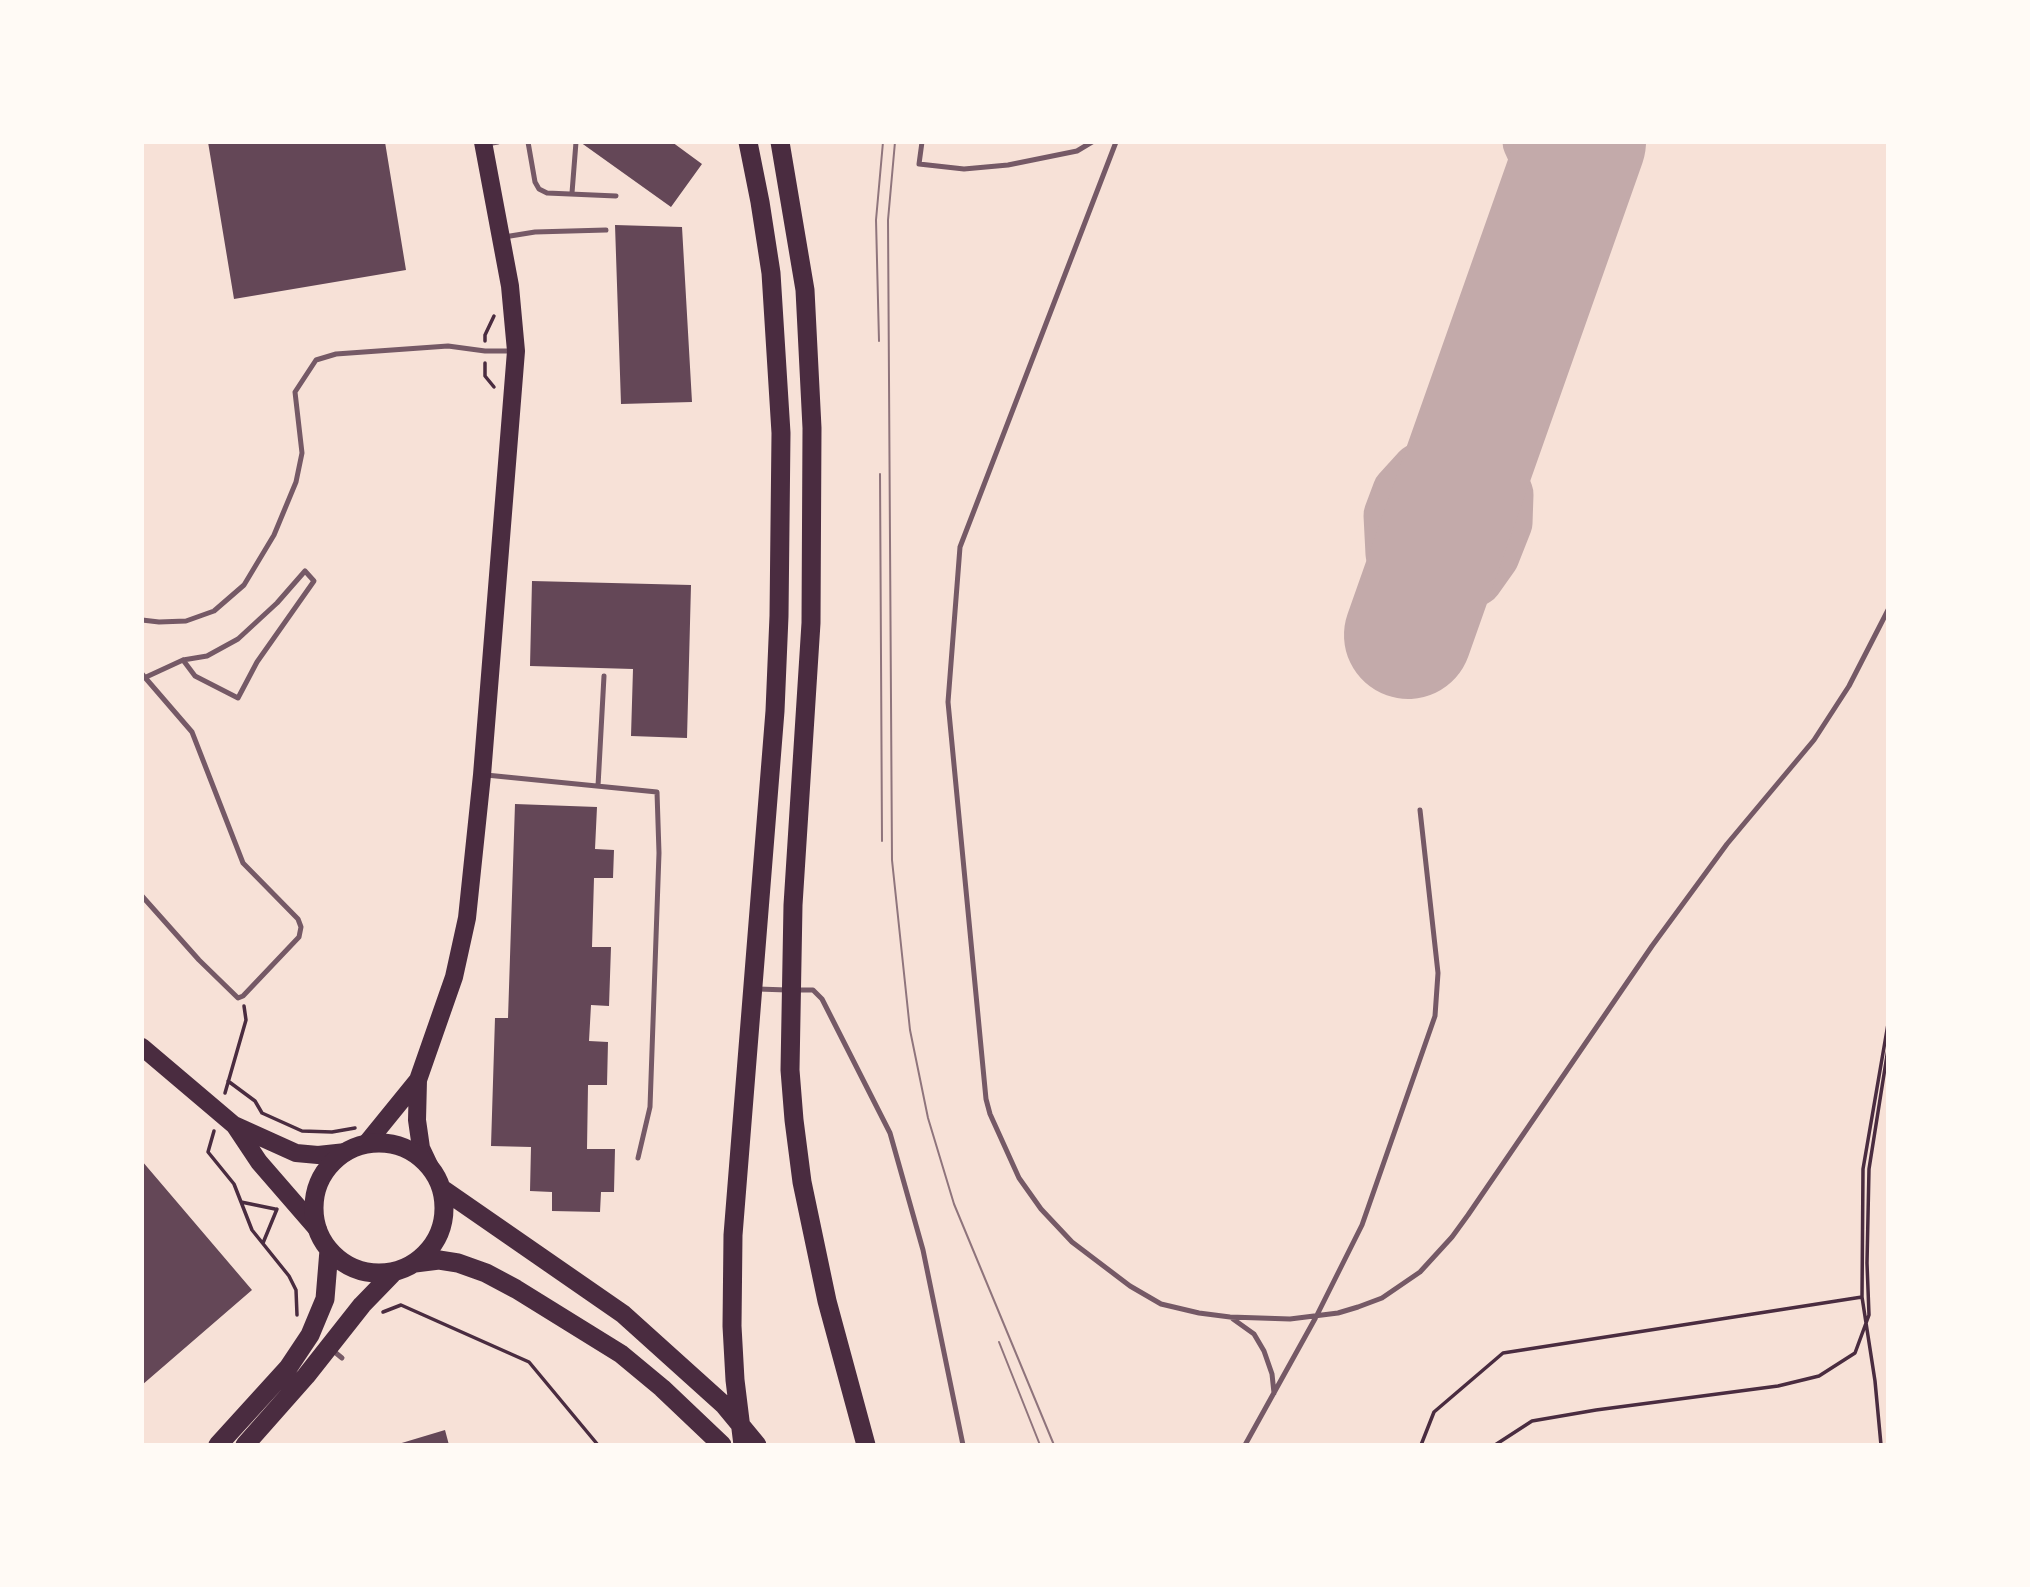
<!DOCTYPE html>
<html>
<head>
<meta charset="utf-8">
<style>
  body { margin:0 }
  #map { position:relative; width:2030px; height:1587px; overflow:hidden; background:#f7e1d7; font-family:Inter,sans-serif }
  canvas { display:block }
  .frame { position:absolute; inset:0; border:144px solid #fffaf5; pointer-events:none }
</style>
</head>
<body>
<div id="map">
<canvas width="2030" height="1587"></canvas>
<div class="frame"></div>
</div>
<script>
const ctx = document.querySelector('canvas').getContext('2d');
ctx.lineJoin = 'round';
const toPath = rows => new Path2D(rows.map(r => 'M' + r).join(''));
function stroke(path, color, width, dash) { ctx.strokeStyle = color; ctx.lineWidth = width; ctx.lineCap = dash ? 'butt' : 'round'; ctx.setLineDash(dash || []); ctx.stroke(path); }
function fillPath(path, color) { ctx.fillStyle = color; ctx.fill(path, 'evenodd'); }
stroke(toPath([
  [1528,142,1547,184,1551,215,1551,230],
  [1474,449,1497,465,1508,494,1507,523,1494,556,1477,580,1443,600,1420,601,1401,579,1391,554,1389,515,1398,491,1418,469,1452,450,1474,449]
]), '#c3aaaa', 51);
stroke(toPath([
  [1408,635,1582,142]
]), '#c3aaaa', 128);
fillPath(toPath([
  [208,142,385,142,406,270,234,299],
  [580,142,672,142,702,164,671,207],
  [615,225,682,227,692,402,621,404],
  [532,581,691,585,687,738,631,736,633,669,530,666],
  [515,804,597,807,595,849,614,850,613,878,594,878,592,947,611,947,609,1006,591,1005,589,1041,608,1042,607,1085,588,1085,587,1149,615,1149,614,1192,601,1192,600,1212,552,1211,552,1192,530,1191,531,1147,491,1146,495,1018,508,1018],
  [142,1161,252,1290,142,1385],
  [445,1430,449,1445,395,1445]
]), '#644757');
stroke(toPath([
  [485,341,485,335,494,316],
  [485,363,485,376,494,387],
  [228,1081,255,1101,262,1113,302,1131,332,1132,355,1128],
  [225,1093,246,1020,244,1006],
  [214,1131,208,1152,234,1184,252,1230,289,1276,296,1290,297,1315],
  [241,1202,275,1209],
  [263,1243,277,1209],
  [383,1312,401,1305,529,1362,598,1445],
  [1421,1445,1434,1412,1503,1353,1862,1297],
  [1495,1445,1532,1421,1596,1410,1778,1386,1819,1376,1855,1353,1869,1315,1867,1263,1869,1169,1888,1049],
  [1881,1445,1875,1381,1862,1297,1863,1169,1888,1024]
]), '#4a2c40', 3.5);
stroke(toPath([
  [528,142,535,182,539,189,547,193,616,196],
  [922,142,919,164,964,169,1008,165,1077,151,1092,142],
  [1116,142,960,547,948,702,986,1099,990,1114,1019,1178,1041,1209,1072,1242,1130,1286,1161,1304,1199,1313,1230,1317,1290,1319,1338,1313,1358,1307,1382,1298,1420,1272,1452,1237,1468,1215,1652,946,1727,844,1814,740,1849,686,1888,610],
  [487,144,498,142],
  [572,193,576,142],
  [504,237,535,232,606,230],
  [142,620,159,622,186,621,214,611,244,585,274,535,296,482,302,453,295,392,316,360,336,354,448,346,485,351,512,351],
  [142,674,192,732,243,863,298,919,301,927,299,937,243,996,238,998,199,960,142,896],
  [144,678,183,660,207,656,238,639,277,603,305,571,314,581,257,662,238,698,195,676,183,660],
  [486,775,657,792,659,853,650,1107,638,1158],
  [598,786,604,676],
  [758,989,787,990],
  [796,990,813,990,822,999,890,1133,923,1250,963,1445],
  [1233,1319,1254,1334,1264,1351,1272,1374,1274,1393],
  [331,1349,342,1358],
  [1245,1445,1316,1317,1362,1225,1435,1016,1438,973,1420,810]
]), '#755966', 5);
stroke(toPath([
  [142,1047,234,1125,296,1153,318,1155,346,1152],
  [418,1080,417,1120,421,1148,430,1167],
  [235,1126,259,1162,318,1230],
  [366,1144,418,1080,454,977,467,918,482,775,516,351,510,286,483,142]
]), '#4a2c40', 18);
stroke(toPath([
  [780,142,805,290,812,428,811,623,793,905,790,1070,794,1120,802,1182,827,1301,866,1445],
  '314 1208a65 65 0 1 1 130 0a65 65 0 1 1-130 0Z',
  [441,1188,623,1314,724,1405,757,1445],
  [415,1263,439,1260,458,1263,486,1273,516,1289,621,1354,662,1388,722,1445],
  [218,1445,288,1368,310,1335,325,1299,329,1250],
  [245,1445,306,1376,362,1305,394,1272],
  [743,1445,735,1380,732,1326,733,1235,775,711,779,616,781,433,771,273,760,202,748,142]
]), '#4a2c40', 19);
stroke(toPath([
  [895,142,888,220,892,860,910,1030,928,1118,954,1204,1054,1445],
  [879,341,876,220,883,142],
  [880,474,882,841],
  [999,1342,1040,1445]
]), '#8f747c', 2);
</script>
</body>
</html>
